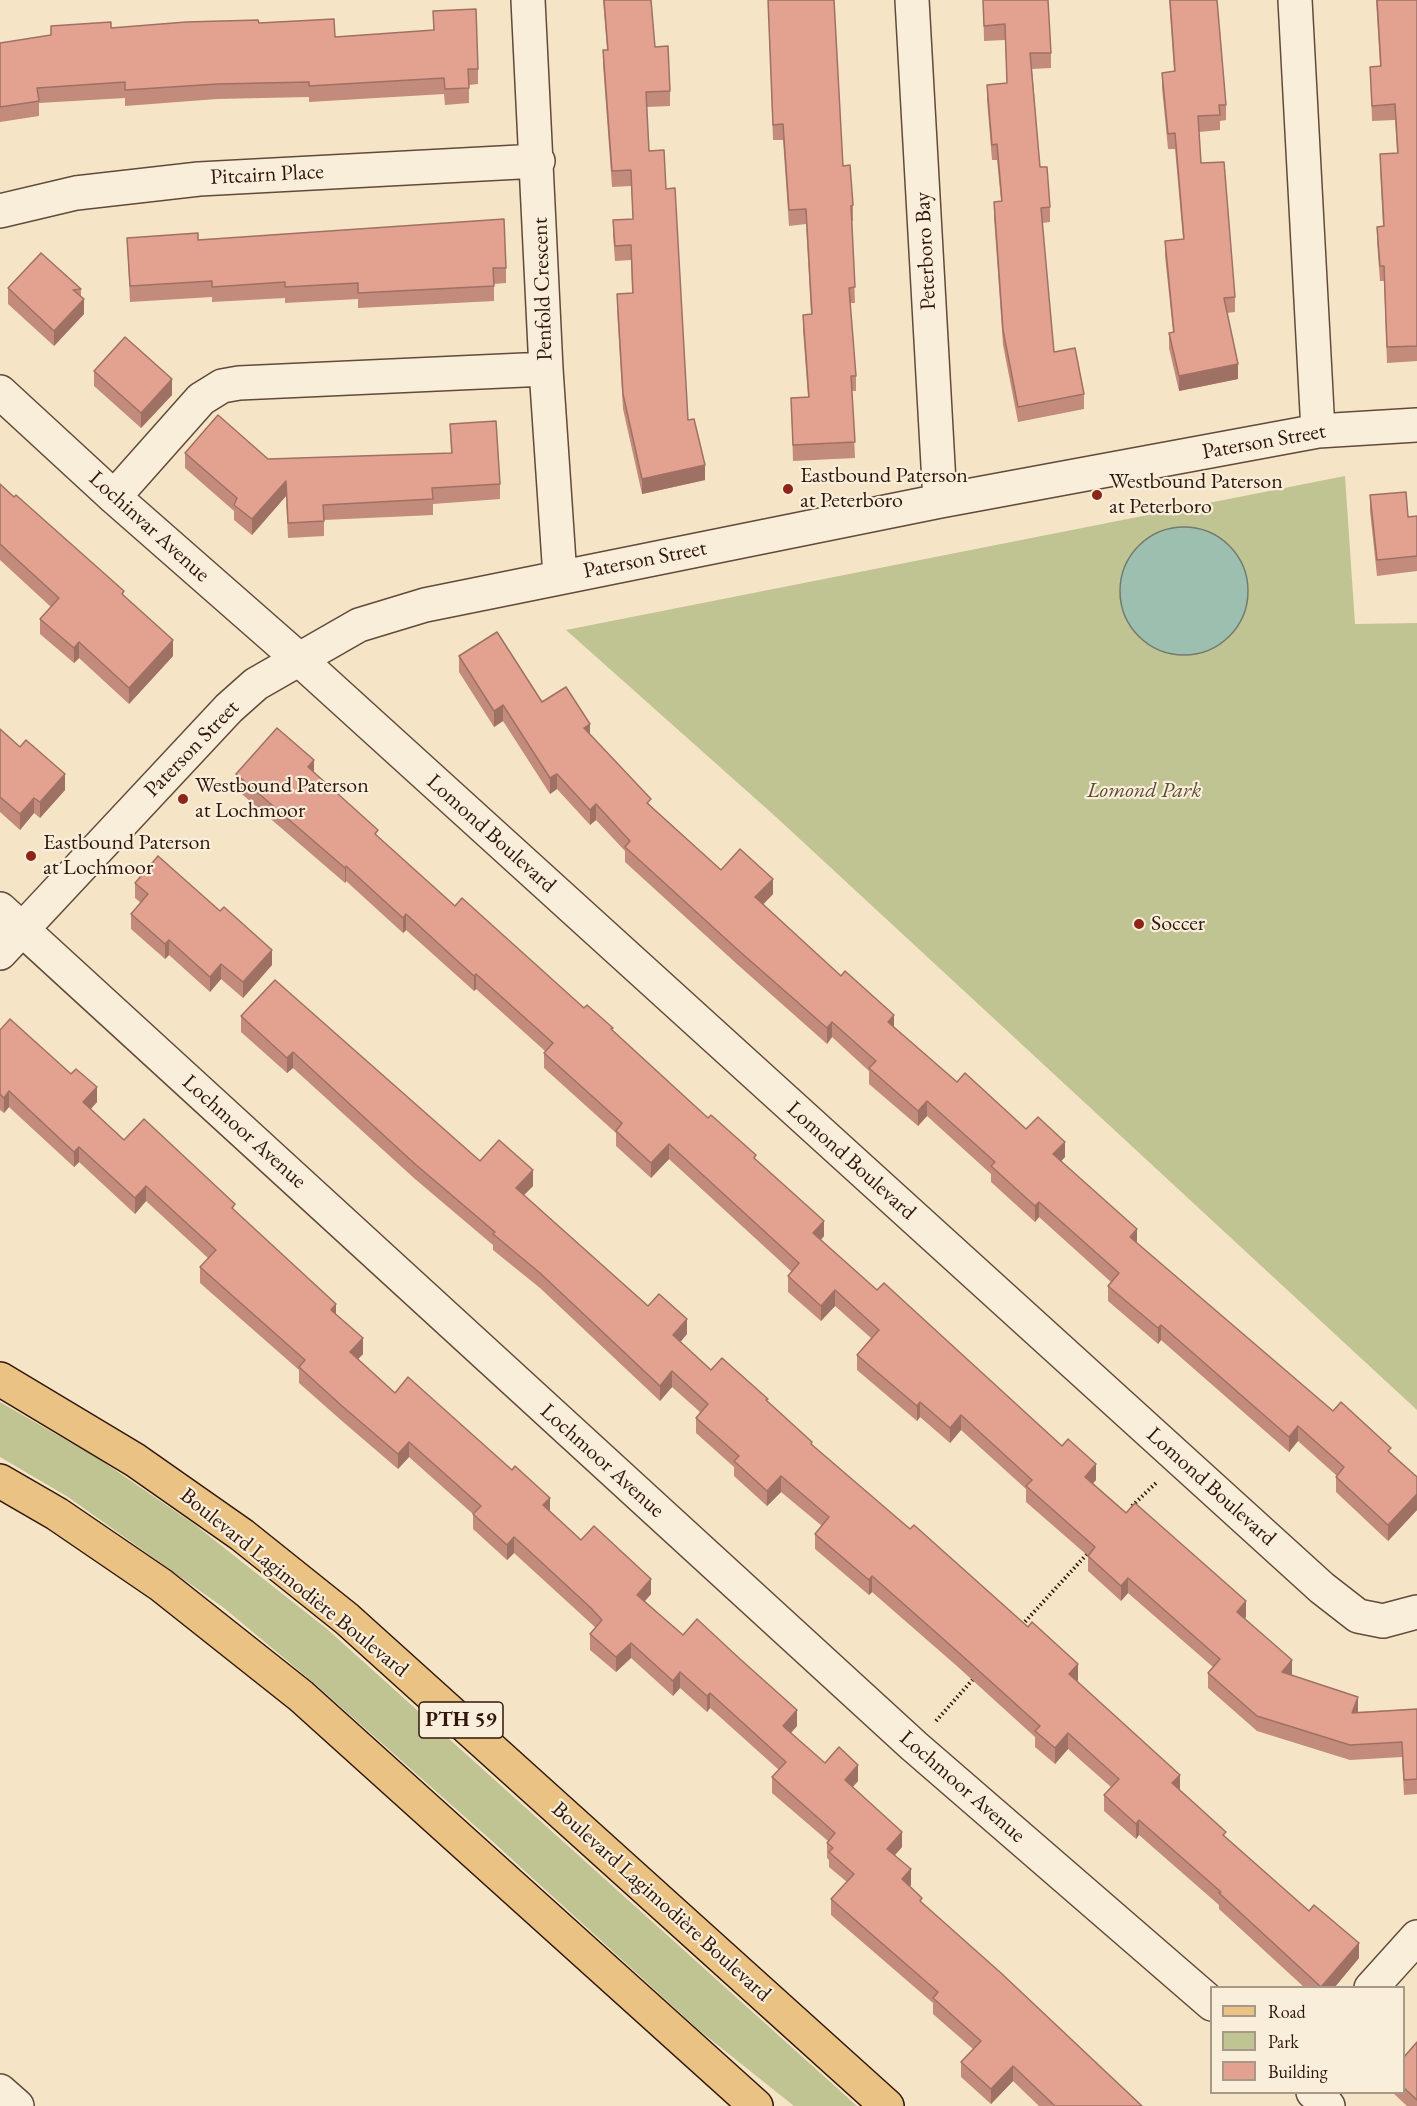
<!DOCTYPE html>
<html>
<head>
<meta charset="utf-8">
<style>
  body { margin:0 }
  #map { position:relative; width:1417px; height:2106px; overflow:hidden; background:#f5e5c6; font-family:"EB Garamond",serif }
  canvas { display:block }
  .legend { position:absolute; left:1210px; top:1986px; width:195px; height:108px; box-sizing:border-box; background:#f8eeda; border:2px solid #a89887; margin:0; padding:8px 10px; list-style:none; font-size:18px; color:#31170b }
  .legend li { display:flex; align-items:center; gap:12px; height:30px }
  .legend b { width:30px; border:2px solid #a89887 }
</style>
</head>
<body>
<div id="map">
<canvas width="1417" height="2106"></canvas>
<ul class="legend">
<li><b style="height:8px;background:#eac283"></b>Road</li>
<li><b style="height:16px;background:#c0c392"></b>Park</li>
<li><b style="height:16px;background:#e3a290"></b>Building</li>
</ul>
</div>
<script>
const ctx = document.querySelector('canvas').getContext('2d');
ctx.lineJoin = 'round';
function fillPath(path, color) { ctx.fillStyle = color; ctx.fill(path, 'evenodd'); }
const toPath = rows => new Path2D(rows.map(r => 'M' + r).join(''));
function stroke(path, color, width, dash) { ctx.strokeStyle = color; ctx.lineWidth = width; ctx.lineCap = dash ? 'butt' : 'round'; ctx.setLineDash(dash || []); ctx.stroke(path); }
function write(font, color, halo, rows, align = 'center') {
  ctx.font = font + ' "EB Garamond",serif'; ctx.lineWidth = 4.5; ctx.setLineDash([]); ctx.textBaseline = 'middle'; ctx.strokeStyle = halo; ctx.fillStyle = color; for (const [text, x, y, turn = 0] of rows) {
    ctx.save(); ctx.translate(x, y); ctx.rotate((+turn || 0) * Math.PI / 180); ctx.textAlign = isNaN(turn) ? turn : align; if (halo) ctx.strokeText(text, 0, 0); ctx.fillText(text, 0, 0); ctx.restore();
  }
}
fillPath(toPath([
  [1345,476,1355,624,1417,623,1417,1410,776,817,566,630],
  [0,1402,99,1459,194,1524,327,1629,857,2106,794,2106,700,2031,492,1841,315,1684,224,1608,68,1497,0,1457]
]), '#c0c392');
const water = toPath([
  '1120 591a64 64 0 1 1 128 0a64 64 0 1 1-128 0Z'
]);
fillPath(water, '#9dbfb0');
stroke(water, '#727c6e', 1.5);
const minor = toPath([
  [528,0,546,369,560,577],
  [912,0,940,501],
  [1295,0,1318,431],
  [0,211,76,193,199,179,538,161],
  [0,392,114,497,301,661,1322,1588,1358,1616,1383,1621,1417,1612],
  [114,497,201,399,222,386,239,383,546,369],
  [0,909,914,1746,1212,2004],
  [0,953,229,708,256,684,359,625,425,605,940,501,1318,431,1417,425],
  [1371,1988,1417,1937],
  [0,2091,17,2106],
  [1313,2092,1328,2106]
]);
const major = toPath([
  [0,1379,135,1460,242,1535,347,1619,887,2106],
  [0,1481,57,1514,161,1585,301,1696,756,2106]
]);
stroke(minor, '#624a3a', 36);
stroke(major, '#31170b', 36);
stroke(toPath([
  [1132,1506,1157,1482],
  [1022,1625,1088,1553],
  [936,1721,975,1677]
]), '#31170b', 4, [1.5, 3]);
stroke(minor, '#f8eeda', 33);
stroke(major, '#eac283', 33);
fillPath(toPath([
  [603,0,651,0,655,47,670,91,670,106,647,107,649,151,666,189,688,420,705,480,642,494,623,409,617,309,617,294,632,293,631,260,615,261,613,235,613,220,633,219,631,186,612,187,603,65,603,50,607,50],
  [768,0,843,166,853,205,853,221,852,221,855,303,850,303,856,376,856,391,852,391,855,458,793,461,791,398,808,397,803,330,803,315,811,314,806,224,789,226,783,140,773,140],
  [983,0,1051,53,1051,68,1032,69,1040,167,1050,207,1050,222,1042,223,1054,352,1084,394,1084,409,1018,422,1003,345,994,217,994,202,1001,201,997,160,992,160,987,100,987,85,1007,83,1005,40,984,41],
  [1169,0,1217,0,1226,105,1226,120,1220,121,1220,130,1199,132,1201,163,1235,297,1235,312,1227,313,1238,379,1179,391,1169,348,1169,333,1173,332,1165,256,1165,241,1183,239,1175,149,1168,149,1162,88,1162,73,1174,71],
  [1376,0,1417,0,1417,361,1387,363,1384,281,1380,281,1377,242,1377,227,1383,226,1380,169,1380,154,1397,153,1395,120,1372,121,1370,67,1380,66],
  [433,11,478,69,478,84,469,85,469,103,445,105,444,94,309,102,309,97,217,99,125,106,125,98,39,103,39,116,0,122,0,43,51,35,51,26,111,28,259,23,335,37,433,30],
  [127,238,198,240,506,268,506,283,494,284,494,301,358,308,358,299,285,303,285,298,212,302,212,297,130,302],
  [8,288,81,289,81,297,84,314,54,346,8,304],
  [94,371,172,395,141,428,94,386],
  [450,424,500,484,500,499,433,504,433,515,324,520,324,536,288,538,286,496,252,535,234,520,234,511,185,468,185,453,268,459,451,453],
  [0,484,124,596,173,656,129,704,79,658,74,663,40,634,40,619,51,607,0,560],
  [1370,495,1408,517,1417,516,1417,571,1377,576,1370,511],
  [459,656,542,702,590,735,651,806,721,870,773,894,763,904,894,1027,957,1082,1026,1129,1065,1157,1061,1161,1137,1243,1333,1411,1391,1453,1417,1477,1417,1510,1388,1541,1336,1492,1336,1477,1337,1476,1298,1441,1289,1452,1161,1340,1158,1344,1108,1301,1108,1286,1111,1282,1039,1217,1035,1222,991,1182,991,1174,927,1116,918,1126,869,1084,869,1071,832,1037,827,1044,738,965,625,862,625,851,596,820,590,825,557,789,550,794,503,721,494,727,459,672],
  [0,729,65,790,40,818,34,813,20,830,0,812],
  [314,773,378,838,455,906,613,1031,708,1118,756,1160,824,1236,821,1240,877,1290,1096,1480,1093,1483,1246,1617,1245,1618,1292,1676,1357,1712,1417,1709,1417,1794,1404,1795,1402,1757,1350,1760,1257,1731,1208,1688,1208,1673,1213,1667,1128,1593,1121,1601,1088,1571,1088,1556,1026,1502,1026,1489,961,1430,950,1443,920,1417,917,1421,857,1370,857,1355,871,1338,835,1306,821,1321,788,1292,788,1276,792,1272,669,1159,651,1178,616,1146,616,1133,544,1068,544,1053,545,1051,476,989,474,991,406,930,403,933,346,881,345,883,236,789,236,774],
  [135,883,272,965,243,998,221,979,210,992,169,955,165,959,131,929,131,914,141,903,135,898],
  [241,1016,480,1161,533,1186,524,1195,648,1306,687,1334,680,1342,711,1370,768,1402,812,1445,1078,1680,1077,1681,1180,1790,1226,1838,1359,1958,1334,1988,1305,1988,1219,1909,1219,1905,1139,1835,1136,1839,1104,1811,1104,1795,1111,1787,1068,1749,1055,1764,1035,1747,1035,1737,958,1667,872,1592,869,1595,815,1549,815,1534,822,1526,781,1492,767,1506,734,1476,734,1467,696,1433,696,1418,700,1412,672,1387,660,1401,540,1288,493,1250,493,1245,415,1179,293,1068,287,1073,241,1032],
  [0,1030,97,1102,91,1109,124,1140,235,1211,336,1315,363,1354,358,1359,395,1393,550,1511,581,1540,651,1594,645,1601,683,1635,797,1726,791,1733,825,1763,858,1781,853,1787,902,1847,895,1855,911,1885,909,1886,922,1903,1142,2106,1039,2106,1013,2081,991,2104,961,2077,961,2062,973,2049,933,2014,933,2003,831,1915,831,1899,847,1882,829,1867,829,1860,827,1858,827,1843,828,1841,772,1793,772,1777,779,1770,710,1708,707,1712,680,1688,673,1696,631,1658,616,1672,590,1650,590,1634,596,1628,514,1553,507,1560,473,1529,473,1514,409,1457,398,1469,342,1421,299,1383,299,1370,200,1283,200,1267,208,1258,146,1201,135,1214,79,1162,74,1167,9,1107,4,1113,0,1110],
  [1417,2042,1417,2106,1407,2106,1392,2092,1404,2092,1404,2056]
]), '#c38b7c');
fillPath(toPath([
  [84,299,84,314,54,346,54,331],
  [1238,364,1238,379,1179,391,1179,376],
  [172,379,172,395,141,428,141,413],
  [705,465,705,480,642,494,642,479],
  [286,481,286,496,252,535,252,519],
  [173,640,173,656,129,704,129,688],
  [79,642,79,658,74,663,74,648],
  [503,705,503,721,494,727,494,711],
  [590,724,590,739,584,728],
  [314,760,314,775,308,767],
  [65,774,65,790,40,818,40,802],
  [557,774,557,789,550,794,550,778],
  [34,798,34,813,20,830,20,814],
  [596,804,596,820,590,825,590,810],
  [346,866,346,881,345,883,345,868],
  [773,879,773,894,755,913,755,897],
  [406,914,406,930,403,933,403,918],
  [169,940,169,955,165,959,165,944],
  [272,950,272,965,243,998,243,982],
  [221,964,221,979,210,992,210,977],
  [476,974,476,989,474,991,474,976],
  [894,1015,894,1030,888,1022],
  [832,1022,832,1037,827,1044,827,1028],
  [293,1052,293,1068,287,1073,287,1058],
  [97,1087,97,1102,83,1117,83,1102],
  [9,1091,9,1107,4,1113,4,1098],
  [927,1101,927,1116,918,1126,918,1111],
  [1065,1142,1065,1157,1053,1170,1053,1154],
  [669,1144,669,1159,651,1178,651,1163],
  [79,1147,79,1162,74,1167,74,1152],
  [533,1170,533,1186,516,1203,516,1188],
  [146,1186,146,1201,135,1214,135,1198],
  [1039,1202,1039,1217,1035,1222,1035,1206],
  [824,1221,824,1236,813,1248,813,1233],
  [1137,1229,1137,1245,1130,1237],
  [835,1290,835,1306,821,1321,821,1306],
  [336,1304,336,1319,331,1310],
  [687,1319,687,1334,673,1351,673,1335],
  [1161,1325,1161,1340,1158,1344,1158,1328],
  [363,1338,363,1354,350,1367,350,1352],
  [672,1371,672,1387,660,1401,660,1386],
  [920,1402,920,1417,917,1421,917,1406],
  [961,1415,961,1430,950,1443,950,1428],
  [1298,1426,1298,1441,1289,1452,1289,1437],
  [409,1442,409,1457,398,1469,398,1454],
  [1096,1464,1096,1480,1085,1492,1085,1477],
  [781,1476,781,1492,767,1506,767,1491],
  [1417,1494,1417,1510,1388,1541,1388,1525],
  [550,1498,550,1513,543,1505],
  [514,1537,514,1553,507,1560,507,1545],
  [872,1576,872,1592,869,1595,869,1580],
  [1128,1578,1128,1593,1121,1601,1121,1586],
  [651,1579,651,1594,637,1610,637,1595],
  [1246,1601,1246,1617,1237,1627,1237,1612],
  [631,1643,631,1658,616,1672,616,1657],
  [1292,1660,1292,1676,1282,1672],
  [1078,1664,1078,1680,1069,1690,1069,1674],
  [680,1672,680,1688,673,1696,673,1681],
  [710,1693,710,1708,707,1712,707,1696],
  [1358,1697,1358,1712,1352,1713],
  [797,1710,797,1726,783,1741,783,1726],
  [1068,1733,1068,1749,1055,1764,1055,1748],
  [858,1765,858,1781,845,1795,845,1780],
  [1180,1775,1180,1790,1172,1783],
  [1139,1820,1139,1835,1136,1839,1136,1824],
  [902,1832,902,1847,887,1864,887,1849],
  [911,1869,911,1885,902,1895,902,1879],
  [1359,1943,1359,1958,1334,1988,1321,1988],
  [1013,2066,1013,2081,991,2104,991,2089]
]), '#9f7165');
const building = toPath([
  [604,0,651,0,655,47,668,46,670,91,646,92,649,151,664,150,666,189,675,188,688,420,694,419,705,465,642,479,623,394,617,294,633,293,631,245,615,246,613,220,633,219,631,170,612,171,603,50,608,50,604,0],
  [768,0,834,0,843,166,850,165,853,205,851,206,855,287,849,288,856,376,851,376,855,442,793,445,791,398,809,397,803,315,812,314,806,209,789,210,783,124,773,125,768,0],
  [983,0,1048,0,1051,53,1030,53,1040,167,1047,167,1050,207,1041,208,1054,352,1075,348,1084,394,1018,407,1003,330,994,202,1002,201,997,144,992,145,987,85,1007,83,1005,24,984,26,983,0],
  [1170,0,1217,0,1226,105,1219,105,1220,115,1198,116,1201,163,1224,162,1235,297,1224,298,1238,364,1179,376,1169,333,1174,332,1165,241,1184,239,1175,133,1168,134,1162,73,1175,71,1170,0],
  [1377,0,1417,0,1417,346,1387,347,1384,266,1380,266,1377,227,1384,226,1380,154,1398,153,1395,104,1372,106,1370,67,1381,66,1377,0],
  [476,9,478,69,468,69,469,88,445,89,444,78,309,86,309,82,217,84,125,90,125,82,37,88,39,101,0,107,0,43,51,35,51,26,111,22,111,28,186,22,258,20,259,23,334,19,335,37,434,30,433,11,476,9],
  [504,219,506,268,493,268,494,286,358,293,358,283,285,287,285,282,212,287,212,281,130,286,127,238,198,233,198,240,504,219],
  [41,253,81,289,73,290,84,299,54,331,8,288,41,253],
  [125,337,172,379,141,413,94,371,125,337],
  [218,415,268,459,452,453,450,424,496,421,500,484,432,488,433,499,323,505,324,521,288,523,286,481,252,519,234,505,237,498,185,453,218,415],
  [0,484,14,497,16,495,124,591,122,594,173,640,129,688,79,642,74,648,40,619,59,598,0,544,0,484],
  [1406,492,1408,517,1417,516,1417,556,1377,560,1370,495,1406,492],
  [497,632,542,702,566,687,590,724,584,728,651,799,647,803,721,870,740,849,773,879,755,897,841,976,845,971,894,1015,888,1022,957,1082,965,1073,1026,1129,1038,1117,1065,1142,1053,1154,1137,1229,1130,1237,1333,1411,1341,1402,1391,1448,1388,1451,1417,1477,1417,1494,1388,1525,1336,1477,1344,1467,1298,1426,1289,1437,1161,1325,1158,1328,1108,1286,1119,1273,1039,1202,1035,1206,991,1166,995,1162,927,1101,918,1111,869,1068,876,1061,832,1022,827,1028,738,950,625,847,630,841,596,804,590,810,557,774,550,778,503,705,494,711,459,656,497,632],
  [277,728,314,760,308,767,378,830,375,834,455,906,462,898,584,1008,587,1005,613,1028,611,1029,708,1118,711,1115,756,1155,754,1158,824,1221,813,1233,877,1290,884,1283,1062,1446,1068,1439,1096,1464,1085,1477,1126,1513,1135,1503,1246,1601,1237,1612,1292,1660,1282,1672,1358,1697,1352,1713,1417,1709,1417,1779,1404,1780,1402,1742,1350,1745,1257,1716,1208,1673,1220,1659,1128,1578,1121,1586,1088,1556,1095,1547,1026,1486,1032,1480,961,1415,950,1428,920,1402,917,1406,857,1355,879,1330,835,1290,821,1306,788,1276,799,1263,669,1144,651,1163,616,1131,622,1123,544,1053,553,1043,476,974,474,976,406,914,403,918,346,866,345,868,236,774,277,728],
  [0,729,20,747,26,740,65,774,40,802,34,798,20,814,0,797,0,729],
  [158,856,220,911,224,907,272,950,243,982,221,964,210,977,169,940,165,944,131,914,148,894,135,883,158,856],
  [275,980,480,1161,499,1140,533,1170,516,1188,648,1306,659,1294,687,1319,673,1335,711,1370,722,1358,768,1399,766,1400,812,1442,811,1444,910,1529,914,1525,1028,1627,1032,1622,1078,1664,1069,1674,1180,1775,1172,1783,1226,1832,1223,1835,1309,1911,1314,1905,1359,1943,1321,1987,1219,1893,1221,1892,1139,1820,1136,1824,1104,1795,1119,1779,1068,1733,1055,1748,1035,1731,1040,1726,958,1652,872,1576,869,1580,815,1534,829,1517,781,1476,767,1491,734,1461,739,1456,696,1418,708,1404,672,1371,660,1386,540,1273,493,1234,495,1232,415,1164,293,1052,287,1058,241,1016,275,980],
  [10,1019,71,1074,76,1069,97,1087,83,1102,124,1140,144,1119,235,1204,232,1208,336,1304,331,1310,363,1338,350,1352,395,1393,408,1377,512,1470,515,1466,550,1498,543,1505,581,1540,594,1526,651,1579,637,1595,683,1635,697,1619,740,1659,797,1710,783,1726,825,1763,839,1747,858,1765,845,1780,902,1832,887,1849,911,1869,902,1879,922,1898,920,1901,1001,1973,1142,2106,1055,2106,1013,2066,991,2089,961,2062,981,2041,933,1998,938,1992,831,1899,854,1874,829,1852,833,1848,827,1843,835,1833,772,1777,786,1762,710,1693,707,1696,680,1672,673,1681,631,1643,616,1657,590,1634,602,1620,591,1608,514,1537,507,1545,473,1514,481,1506,409,1442,398,1454,342,1406,299,1367,305,1360,200,1267,216,1250,146,1186,135,1198,79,1147,74,1152,9,1091,4,1098,0,1094,0,1030,10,1019],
  [1417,2042,1417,2100,1404,2088,1404,2057,1417,2042]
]);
fillPath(building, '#e3a290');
stroke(building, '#9f7165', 1.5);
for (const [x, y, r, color] of [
  [788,489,6,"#8f2418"],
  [1097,495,6,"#8f2418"],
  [183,799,6,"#8f2418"],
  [31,856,6,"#8f2418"],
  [1139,924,6,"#8f2418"]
]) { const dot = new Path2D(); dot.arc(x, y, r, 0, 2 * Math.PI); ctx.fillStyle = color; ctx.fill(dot); stroke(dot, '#f8eeda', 2); }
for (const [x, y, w] of [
  [461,1720,84]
]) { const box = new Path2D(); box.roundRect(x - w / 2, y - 18, w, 36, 4.5); ctx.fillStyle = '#f8eeda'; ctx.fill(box); stroke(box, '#31170b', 1.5); }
write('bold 21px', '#31170b', null, [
  ["PTH 59",461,1720]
]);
write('22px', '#31170b', '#f8eeda', [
  ["Pitcairn Place",267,175,-3],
  ["Peterboro Bay",926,251,-93],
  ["Penfold Crescent",543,289,-92],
  ["Paterson Street",1264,442,-10],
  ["Lochinvar Avenue",149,527,42],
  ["Paterson Street",645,560,-11],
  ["Paterson Street",192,749,-46],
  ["Lomond Boulevard",491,834,42],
  ["Lochmoor Avenue",244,1132,42],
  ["Lomond Boulevard",851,1161,42],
  ["Lochmoor Avenue",602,1461,42],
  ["Lomond Boulevard",1211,1487,42],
  ["Boulevard Lagimodière Boulevard",294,1583,39],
  ["Lochmoor Avenue",962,1787,41],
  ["Boulevard Lagimodière Boulevard",661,1902,42]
]);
write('22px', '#31170b', '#f8eeda', [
  ["Eastbound Paterson",800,476],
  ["at Peterboro",800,501],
  ["Westbound Paterson",1109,482],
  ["at Peterboro",1109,507],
  ["Westbound Paterson",195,786],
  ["at Lochmoor",195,811],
  ["Eastbound Paterson",43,843],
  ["at Lochmoor",43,868],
  ["Soccer",1151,924]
], 'left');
write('italic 22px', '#5c4b34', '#f8eeda', [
  ["Lomond Park",1144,791]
]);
</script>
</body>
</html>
